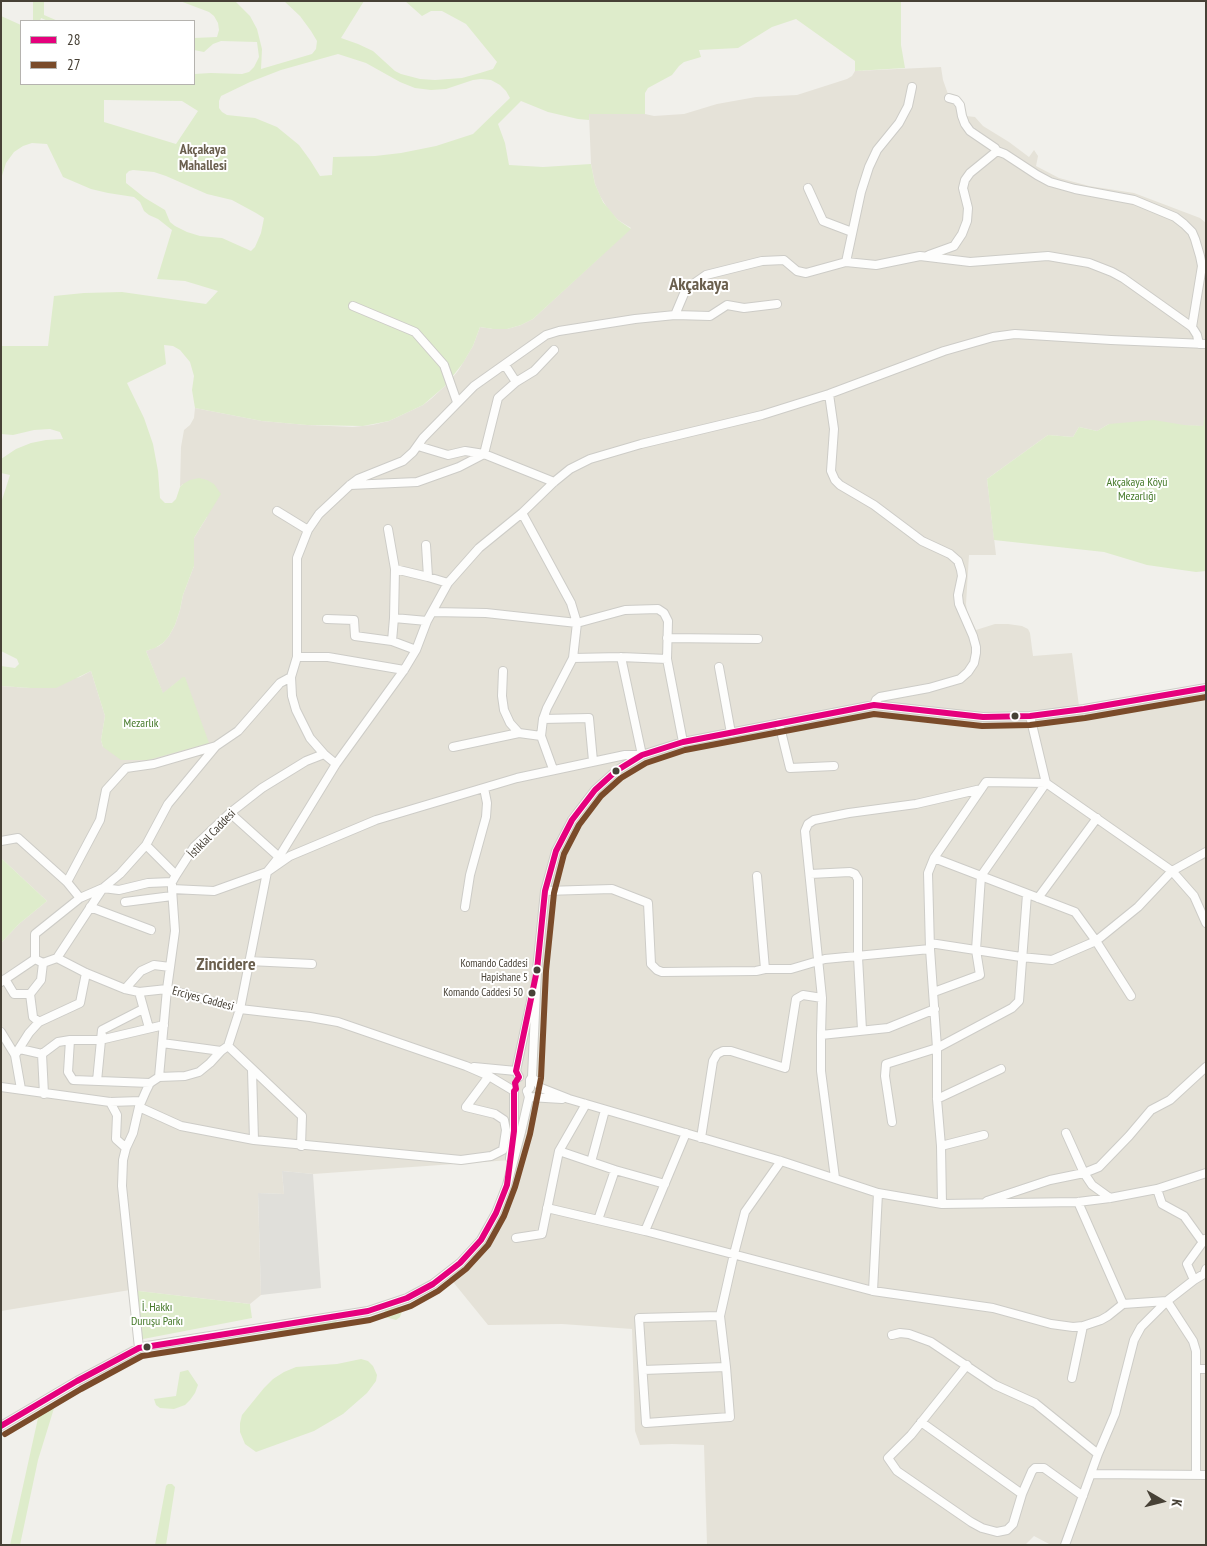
<!DOCTYPE html>
<html>
<head>
<meta charset="utf-8">
<style>
  body { margin:0 }
  #map { position:relative; width:1207px; height:1546px; overflow:hidden; background:#f1f0eb; font-family:"PT Sans Narrow",sans-serif }
  canvas { display:block }
  .frame { position:absolute; inset:0; border:2px solid #474136; pointer-events:none }
  .legend { position:absolute; left:20px; top:20px; width:175px; height:65px; box-sizing:border-box; background:#fff; border:1px solid #b5b3af; margin:0; padding:6px 9px; list-style:none; font-size:15px; color:#474136 }
  .legend li { display:flex; align-items:center; gap:10px; height:25px }
  .legend b { width:25px; border:1px solid #b5b3af }
  .north { position:absolute; left:1137px; top:1476px; width:50px; height:50px; -webkit-text-stroke:4px #fff; paint-order:stroke; rotate:98deg; font-size:14px; font-weight:700; line-height:20px; text-align:center; color:#474136 }
  .north::after { content:''; display:block; margin:auto; width:18px; height:22px; background:#474136; clip-path:polygon(50% 0,100% 100%,50% 72%,0 100%) }
</style>
</head>
<body>
<div id="map">
<canvas width="1207" height="1546"></canvas>
<div class="frame"></div>
<ul class="legend">
<li><b style="height:6px;background:#e5007d"></b>28</li>
<li><b style="height:6px;background:#7a4b2a"></b>27</li>
</ul>
<div class="north">K</div>
</div>
<script>
const ctx = document.querySelector('canvas').getContext('2d');
ctx.lineJoin = 'round';
function fillPath(path, color) { ctx.fillStyle = color; ctx.fill(path, 'evenodd'); }
const toPath = rows => new Path2D(rows.map(r => 'M' + r).join(''));
function stroke(path, color, width, dash) { ctx.strokeStyle = color; ctx.lineWidth = width; ctx.lineCap = dash ? 'butt' : 'round'; ctx.setLineDash(dash || []); ctx.stroke(path); }
function write(font, color, halo, rows, align = 'center') {
  ctx.font = font + ' "PT Sans Narrow",sans-serif'; ctx.lineWidth = 4; ctx.setLineDash([]); ctx.textBaseline = 'middle'; ctx.strokeStyle = halo; ctx.fillStyle = color; for (const [text, x, y, turn = 0] of rows) {
    ctx.save(); ctx.translate(x, y); ctx.rotate((+turn || 0) * Math.PI / 180); ctx.textAlign = isNaN(turn) ? turn : align; if (halo) ctx.strokeText(text, 0, 0); ctx.fillText(text, 0, 0); ctx.restore();
  }
}
fillPath(toPath([
  [941,67,943,80,948,94,954,96,966,116,975,117,983,126,1009,142,1029,157,1034,150,1038,156,1036,166,1059,178,1089,186,1134,193,1200,218,1206,223,1206,409,1204,426,1109,424,1097,431,1079,427,1073,437,1048,435,987,479,996,555,969,555,966,604,967,611,976,630,995,624,1008,624,1022,626,1028,629,1030,633,1033,656,1072,653,1079,706,1206,685,1206,1545,1051,1545,1034,1536,1025,1545,707,1545,704,1445,672,1444,640,1445,635,1431,632,1329,562,1324,488,1325,445,1272,452,1266,481,1236,498,1206,511,1160,313,1174,282,1171,284,1194,258,1193,261,1295,250,1304,130,1290,1,1311,1,943,19,924,47,901,1,858,1,686,30,688,80,677,91,671,105,716,101,740,103,747,183,677,163,694,146,651,159,646,163,643,169,636,175,625,180,610,183,595,194,566,194,538,207,517,183,484,180,487,181,447,184,430,190,425,194,418,195,408,262,421,307,425,353,427,372,425,389,421,423,405,431,399,445,386,458,371,473,346,480,327,493,329,507,329,521,325,533,319,631,228,618,220,608,209,600,196,595,184,591,164,589,114,645,114,654,116,684,114,717,104,756,97,797,95,847,79,852,76,855,71]
]), '#e5e2d8');
fillPath(toPath([
  [33,1,44,1,44,15,58,21,48,21,41,18,40,21,33,21],
  [180,1,236,2,250,16,257,29,262,49,261,69,312,54,316,49,317,41,311,31,300,16,284,1,364,1,341,38,358,44,373,51,395,71,401,74,420,79,435,80,462,78,480,73,493,69,497,62,466,24,442,11,431,11,422,16,405,1,901,1,901,45,905,68,855,71,855,61,796,19,772,27,738,48,699,50,701,57,684,62,679,66,672,75,648,88,645,93,645,114,589,114,589,120,578,119,548,112,521,101,498,124,505,143,509,165,543,167,591,164,595,184,603,202,618,220,631,229,533,319,521,325,507,329,493,329,480,327,473,346,463,363,445,386,423,405,389,421,363,426,307,425,262,421,195,408,192,390,194,376,190,362,180,350,173,346,164,345,166,364,127,383,144,418,153,444,158,471,160,498,165,503,172,503,176,499,180,487,183,484,190,480,199,478,207,480,214,484,221,494,194,538,194,566,183,595,180,610,175,625,169,636,163,643,155,648,146,651,163,693,183,677,185,677,209,743,148,760,121,760,103,747,101,740,105,716,91,671,56,688,30,688,1,686,1,666,15,668,19,664,17,659,1,651,1,503,10,475,1,473,1,459,16,449,31,443,46,440,63,439,60,432,50,429,34,430,13,435,1,434,1,346,48,346,54,296,84,293,122,292,206,304,218,291,185,281,157,279,172,230,158,219,149,215,144,211,140,202,134,197,108,193,91,189,63,177,47,144,32,143,23,146,14,152,6,163,1,179,1,16,21,25,21,84,194,84,194,74,211,73,242,74,249,72,254,67,259,57,257,42,221,41,213,44,204,52,194,50,194,38,217,37,219,30,218,23,214,16,209,12],
  [338,54,366,63,400,82,415,88,431,90,446,89,473,80,481,79,491,80,500,85,506,91,510,98,473,134,436,146,401,153,375,156,333,157,332,175,320,176,310,160,299,145,277,127,255,118,227,115,222,112,219,108,219,101,221,96,250,82,281,70],
  [104,100,182,101,198,111,176,144,104,122],
  [133,170,154,172,166,176,207,194,232,200,256,213,264,218,261,233,255,247,251,251,222,238,200,236,187,232,175,226,170,222,165,210,145,198,126,183,126,174,129,171],
  [1206,409,1206,571,1196,572,1147,565,1104,552,994,540,987,479,1048,435,1073,437,1079,427,1097,431,1109,424,1154,420,1184,425,1203,426],
  [1,858,47,901,19,924,1,943],
  [130,1290,250,1304,252,1318,138,1340],
  [399,1305,402,1311,400,1317,396,1320,385,1317,384,1313,386,1308],
  [337,1320,336,1323,333,1324,280,1333,276,1329],
  [361,1359,368,1361,373,1366,377,1375,376,1381,367,1393,343,1414,314,1431,256,1452,245,1444,240,1432,240,1423,242,1415,264,1388,273,1379,284,1372,296,1367,337,1364],
  [188,1370,198,1385,195,1393,190,1400,185,1405,174,1409,160,1408,156,1405,154,1399,176,1396,180,1372],
  [55,1405,38,1460,20,1545,10,1545,40,1409],
  [168,1484,172,1484,175,1487,166,1545,155,1545,163,1502,166,1486]
]), '#deeccb');
fillPath(toPath([
  [282,1171,313,1174,321,1288,261,1295,258,1193,284,1194]
]), '#e0dfda');
const minor = toPath([
  [997,151,1005,154,1037,175,1050,182,1075,189,1134,200,1175,217,1184,224,1192,232,1195,239,1200,256,1202,266,1192,327],
  [808,188,823,221,852,232],
  [929,255,954,246,962,234,967,221,968,208,963,188,965,180,970,173,997,151,995,148,970,131,965,124,962,116,960,105,956,100,949,98],
  [846,262,861,192,869,167,877,150,899,123,908,106,912,87],
  [353,306,415,332,444,365,457,402],
  [675,315,710,316,727,305,744,308,777,304],
  [516,382,534,371,554,350],
  [829,394,834,429,831,471,835,480,840,485,874,505,922,541,950,554,958,561,961,570,962,576,958,595,959,604,973,636,976,647,976,653,974,663,968,672,960,679,929,688,880,697,876,700,874,705],
  [418,446,448,455,465,451,484,454,554,482],
  [350,485,417,482,459,467,484,454,498,398,516,382,505,365],
  [277,511,308,530],
  [522,513,571,603,577,623,573,658,547,708,543,719,541,736,553,769],
  [388,529,395,569,394,618,392,641],
  [426,545,428,577],
  [395,569,428,577,448,583],
  [432,612,486,613,577,623,625,610,658,609,664,613,668,621,667,659,683,742],
  [394,618,427,621],
  [327,619,354,620,355,636,392,641,416,650],
  [667,638,758,639],
  [297,657,328,657,404,670],
  [573,658,621,657,667,659],
  [719,667,731,733],
  [503,671,502,696,504,710,510,723,519,733],
  [1030,716,1046,783,1172,871,1194,896,1206,923],
  [543,719,589,718,593,761],
  [779,723,790,768,834,766],
  [453,747,519,733,541,736],
  [336,764,324,754,310,738,296,710,292,696,291,677,297,657,297,558,308,530,319,514,350,485,358,479,403,461,413,452,423,438,474,386,546,335,559,331,635,319,675,315,686,289,706,275,762,261,784,260,797,271,806,273,846,262,876,265,920,256,970,262,1048,256,1089,263,1112,272,1123,278,1192,327,1197,335,1199,344],
  [230,813,279,857],
  [1,841,18,838,67,882,80,898,103,888,119,890,148,883,172,882],
  [146,845,176,875],
  [934,858,1075,912,1096,941,1131,996],
  [810,874,850,872,855,874,858,879,858,957,862,1030],
  [757,876,765,969],
  [67,882,100,820,106,790,126,768,154,764,216,746,238,731,280,683,291,677],
  [172,889,214,891,267,872,290,856,376,820,517,778,625,755,642,755,621,657],
  [545,891,612,889,648,903,651,964,657,970,662,972,756,971,765,969,791,969,825,959,930,949],
  [1038,898,1097,818],
  [125,902,172,896],
  [90,907,151,930],
  [465,907,470,875,486,817,487,803,484,788],
  [930,943,1021,957,1052,960,1096,941,1138,907,1172,871,1206,852],
  [57,958,86,973,125,989,139,992,167,989,240,1009,310,1017,338,1022,466,1066,489,1076,514,1091],
  [35,959,35,934,80,898],
  [249,961,312,964],
  [5,979,14,994,30,994],
  [1,982,35,959,43,963,57,958,103,888,120,874,146,845,168,804,216,746],
  [125,989,141,971,154,965,170,967],
  [139,992,149,1028],
  [934,992,980,975,976,950,981,876,1046,783],
  [935,1009,888,1028,821,1035,822,998,805,831,808,824,814,820,849,813,916,804,981,789],
  [39,1022,33,1017,30,994,41,980,43,963],
  [1,1032,15,1055,21,1089],
  [821,1035,821,1071,835,1178],
  [70,1040,68,1072,73,1080,150,1083],
  [162,1043,221,1051],
  [228,1046,302,1116,301,1146],
  [20,1049,42,1054,58,1042,70,1040,100,1040,164,1025],
  [42,1054,44,1094],
  [15,1055,29,1033,39,1022,80,1003,86,973],
  [474,1067,516,1071],
  [252,1070,254,1140],
  [159,1077,167,989,175,931,172,889,172,882,176,875,194,847,230,813,262,788,306,761,324,754],
  [519,1077,516,1071,532,996],
  [532,1077,541,1088,569,1099,781,1161,878,1193,942,1204,1078,1202,1110,1198,1157,1189,1206,1173],
  [97,1081,102,1030,143,1009],
  [1,1087,110,1102,141,1101],
  [527,1091,530,1088,530,1080,532,1077,537,970,545,891,556,851,572,820,595,790,616,771,642,755,683,742,874,705,983,717,1030,716,1084,709,1206,688],
  [529,1097,562,1099],
  [937,1099,1001,1069],
  [110,1102,117,1115,116,1139,126,1148],
  [139,1107,181,1126,254,1140,461,1160,491,1156,503,1150,506,1130,504,1120,495,1114,466,1107,489,1076],
  [892,1122,885,1076,886,1064,937,1048,1012,1008,1019,1001,1027,894],
  [1066,1133,1084,1173,1092,1185,1110,1198],
  [701,1138,713,1061,717,1054,723,1051,731,1051,785,1068,796,999,803,995,822,998],
  [941,1146,984,1135],
  [559,1151,615,1170,665,1184],
  [510,1158,514,1131,514,1091],
  [591,1162,605,1110],
  [1157,1189,1162,1204,1184,1216,1202,1241],
  [987,1201,1050,1180,1084,1173,1099,1167,1129,1136,1151,1110,1170,1100,1206,1067],
  [942,1204,941,1146,937,1099,937,1048,930,949,928,873,934,858,986,782,1046,783],
  [547,1208,645,1231,873,1291,993,1308,1051,1324,1073,1327,1083,1326,1101,1320,1108,1316,1123,1304,1078,1202],
  [598,1220,615,1170],
  [645,1231,686,1133],
  [516,1238,542,1234,559,1151,586,1104],
  [1194,1280,1187,1264,1205,1239],
  [873,1291,878,1193],
  [1123,1304,1167,1301,1194,1280,1204,1274,1206,1269],
  [720,1316,639,1318,646,1423,730,1417,726,1367,720,1316,734,1254,745,1212,781,1161],
  [892,1335,900,1333,909,1334,931,1342,995,1385,1035,1403,1098,1454],
  [139,1348,122,1186,123,1160,126,1148,133,1133,139,1107,146,1091,150,1083,159,1077,185,1076,199,1072,210,1063,221,1051,228,1046,240,1009,267,872,279,857,336,764,404,670,416,650,427,621,448,583,479,548,522,513,554,482,570,469,590,459,641,444,762,415,829,394,944,351,993,337,1015,334,1111,340,1206,344],
  [967,1365,911,1435,888,1458,897,1471,971,1522,982,1528,997,1532,1007,1530,1013,1524,1022,1494,1032,1471,1035,1468,1044,1468,1083,1496],
  [1196,1369,1196,1475],
  [643,1370,726,1367],
  [1072,1378,1083,1326],
  [921,1422,1022,1494],
  [1,1426,77,1381,139,1348,147,1346,368,1311,407,1298,433,1284,460,1263,481,1240,496,1213,507,1185,521,1132,529,1097,527,1091],
  [1092,1474,1206,1475],
  [1065,1545,1098,1454,1115,1414,1134,1340,1141,1327,1167,1301,1193,1341,1196,1351,1196,1369,1206,1369]
]);
stroke(minor, '#cdccc7', 10);
stroke(minor, '#fdfdfc', 8);
stroke(toPath([
  [1,1426,77,1381,139,1348,368,1311,407,1298,433,1284,460,1263,481,1240,496,1213,507,1185,514,1131,514,1091,516,1089,515,1083,519,1077,516,1071,537,970,545,891,556,851,572,820,595,790,616,771,642,755,683,742,874,705,983,717,1030,716,1084,709,1206,688]
]), '#e5007d', 6);
stroke(toPath([
  [5,1434,81,1389,142,1356,370,1320,411,1306,438,1291,466,1269,488,1245,504,1216,515,1187,530,1134,541,1078,546,971,554,893,564,854,579,825,601,796,621,778,646,763,685,750,874,714,982,726,1030,725,1085,718,1206,697]
]), '#7a4b2a', 6);
for (const [x, y, r, color] of [
  [1015,716,4.5,"#474136"],
  [616,771,4.5,"#474136"],
  [537,970,4.5,"#474136"],
  [532,993,4.5,"#474136"],
  [147,1347,4.5,"#474136"]
]) { const dot = new Path2D(); dot.arc(x, y, r, 0, 2 * Math.PI); ctx.fillStyle = color; ctx.fill(dot); stroke(dot, '#fff', 2); }
write('11px', '#474136', '#fff', [
  ["Komando Caddesi",528,964],
  ["Hapishane 5",528,978],
  ["Komando Caddesi 50",523,993]
], 'right');
write('12px', '#457929', '#fff', [
  ["Akçakaya Köyü",1137,483],
  ["Mezarlığı",1137,497],
  ["Mezarlık",141,724],
  ["İ. Hakkı",157,1308],
  ["Duruşu Parkı",157,1322]
]);
write('12px', '#474136', '#fff', [
  ["İstiklal Caddesi",212,834,-46],
  ["Erciyes Caddesi",203,999,15]
]);
write('bold 14px', '#6a5f4e', '#fff', [
  ["Akçakaya",203,150],
  ["Mahallesi",203,166]
]);
write('bold 18px', '#6a5f4e', '#fff', [
  ["Akçakaya",699,285],
  ["Zincidere",226,965]
]);
</script>
</body>
</html>
